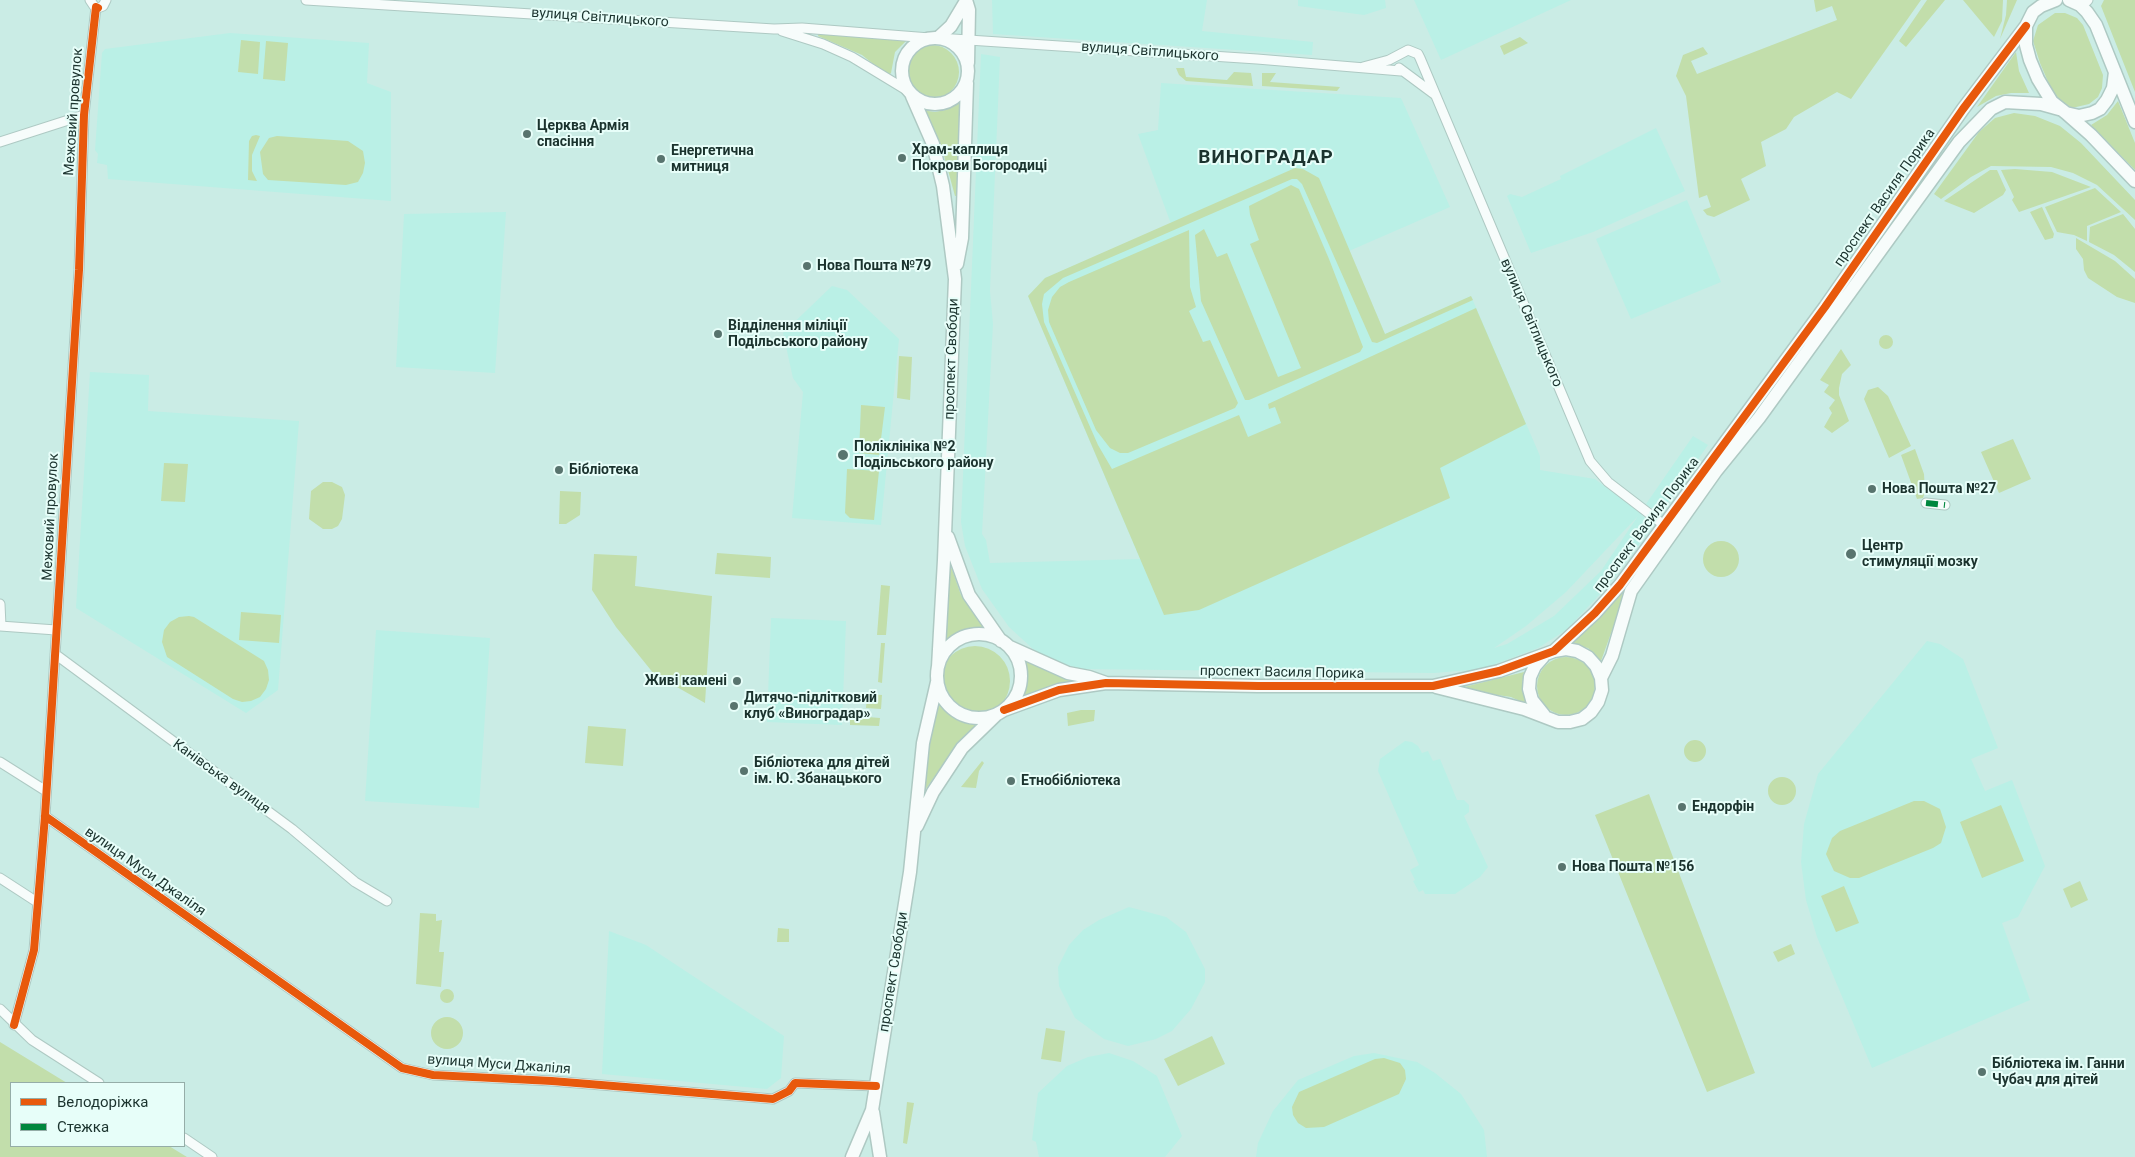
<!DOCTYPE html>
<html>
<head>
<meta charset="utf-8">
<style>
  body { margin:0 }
  #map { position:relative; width:2135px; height:1157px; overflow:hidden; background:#caece5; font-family:Roboto,sans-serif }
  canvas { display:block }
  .legend { position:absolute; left:10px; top:1082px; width:175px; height:65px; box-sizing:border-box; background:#e7fef9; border:1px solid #95ada8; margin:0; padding:6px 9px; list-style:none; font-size:15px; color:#1b332e }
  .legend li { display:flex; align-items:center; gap:10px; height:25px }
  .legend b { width:25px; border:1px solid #95ada8 }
</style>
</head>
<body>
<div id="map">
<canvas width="2135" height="1157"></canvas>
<ul class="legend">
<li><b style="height:6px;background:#e8590c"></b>Велодоріжка</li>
<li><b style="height:6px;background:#00873e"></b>Стежка</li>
</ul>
</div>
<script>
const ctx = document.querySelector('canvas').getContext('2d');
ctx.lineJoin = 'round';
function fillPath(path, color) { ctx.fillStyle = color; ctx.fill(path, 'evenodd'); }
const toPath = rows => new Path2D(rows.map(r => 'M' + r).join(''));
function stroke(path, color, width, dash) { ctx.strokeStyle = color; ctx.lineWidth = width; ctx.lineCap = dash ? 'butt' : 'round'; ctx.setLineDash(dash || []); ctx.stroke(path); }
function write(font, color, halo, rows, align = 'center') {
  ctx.font = font + ' Roboto,sans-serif'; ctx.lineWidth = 4; ctx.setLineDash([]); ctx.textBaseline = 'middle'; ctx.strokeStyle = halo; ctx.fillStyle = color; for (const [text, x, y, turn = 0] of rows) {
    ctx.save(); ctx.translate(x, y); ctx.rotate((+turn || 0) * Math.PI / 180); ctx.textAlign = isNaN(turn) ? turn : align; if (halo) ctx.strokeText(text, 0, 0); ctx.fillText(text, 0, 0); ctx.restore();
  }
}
fillPath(toPath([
  [992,0,1207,0,1202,31,1313,42,1312,55,993,34],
  [1298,0,1385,0,1386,8,1364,15,1298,6],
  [1414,0,1571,0,1441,60],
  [230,33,369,43,367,83,391,92,391,201,108,179,107,165,97,163,98,154,95,150,102,53,105,49],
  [981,54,1000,57,990,291,993,324,982,534,986,540,990,563,1140,559,1028,296,1045,278,1171,224,1138,134,1158,130,1161,83,1401,98,1450,207,1349,251,1385,334,1471,296,1540,456,1540,470,1595,479,1640,513,1650,523,1651,529,1606,588,1566,630,1538,648,1482,669,1434,673,1083,669,1056,662,1033,649,1009,627,982,589,965,546,961,522],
  [1638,516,1601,571,1554,616,1507,644,1494,648,1526,626,1566,592],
  [1656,128,1685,191,1593,232,1531,253,1507,196,1510,194,1522,197,1561,179,1560,176],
  [1687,200,1721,282,1631,319,1596,239],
  [506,212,495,373,396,367,404,214],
  [832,286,847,290,899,339,881,525,792,518,803,392,793,378,783,333],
  [90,372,149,375,148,411,299,421,278,690,246,713,76,608],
  [1693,436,1708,445,1659,515,1646,504],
  [771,618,846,621,842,725,767,722],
  [376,630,490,638,479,808,365,801],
  [1927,641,1940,644,1963,659,1998,748,1971,759,1985,791,2012,780,2045,866,2018,917,2002,923,2030,1000,1872,1068,1817,937,1806,900,1801,862,1804,824,1818,774],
  [1405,741,1412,742,1418,746,1422,753,1428,751,1433,761,1440,759,1457,800,1464,800,1469,805,1469,812,1464,816,1488,867,1480,877,1455,894,1425,894,1423,890,1419,892,1413,881,1415,880,1410,870,1419,865,1378,771,1380,759],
  [1129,907,1166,917,1186,932,1205,969,1205,982,1191,1009,1172,1031,1156,1039,1128,1046,1104,1039,1075,1018,1059,986,1058,967,1069,945,1083,930,1099,920],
  [609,931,646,945,784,1036,781,1078,767,1089,602,1074],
  [1109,1053,1133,1061,1157,1076,1182,1136,1165,1157,1039,1157,1036,1142,1032,1140,1038,1093,1067,1066,1088,1057],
  [1374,1053,1417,1062,1435,1073,1461,1094,1484,1130,1487,1157,1256,1157,1258,1143,1273,1111,1298,1080,1354,1056]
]), '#baf0e6');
fillPath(toPath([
  [1814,0,1921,0,1851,99,1837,92,1794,117,1786,129,1761,142,1766,166,1741,179,1750,200,1714,217,1707,215,1703,210,1711,207,1707,195,1699,198,1686,96,1676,76,1683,55,1703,47,1708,54,1691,61,1697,74,1837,20,1832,6,1816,12],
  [1927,0,1945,0,1906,47,1899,41],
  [1963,0,2003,0,2002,21,1994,37],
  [2007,0,2017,0,2000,39,2006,15],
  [2104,0,2135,0,2135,92,2101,6],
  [2055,13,2065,13,2077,18,2083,25,2103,75,2102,88,2098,97,2089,104,2072,108,2061,101,2052,91,2040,63,2033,41,2038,25],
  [819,32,907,40,895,52,891,73,888,76,862,55,818,36],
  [1520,37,1528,43,1504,55,1500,46],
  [241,40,260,42,258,74,238,72],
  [266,41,288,43,285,81,263,79],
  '905 72a27 27 0 1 1 54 0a27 27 0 1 1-54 0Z',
  [2016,52,2019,71,2029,93,2011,93,1996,96,1977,107],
  [1176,68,1184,68,1186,77,1227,80,1234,72,1251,73,1253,86,1186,81,1179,75],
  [1262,73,1276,73,1270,82,1340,87,1337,91,1262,86],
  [961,100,960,195,955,196,943,152,921,110,935,112,945,110],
  [2118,101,2135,143,2135,170,2091,125,2107,115],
  [2014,113,2035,116,2060,126,2081,143,2135,200,2135,220,2097,185,2073,173,2051,167,1991,166,1971,177,1941,199,1934,194,1979,132,1995,118],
  [256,135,260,136,252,155,252,171,257,181,248,180,249,141,252,136],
  [277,136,348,141,363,151,365,163,363,173,358,182,346,185,268,180,263,174,260,152,269,138],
  [1295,168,1303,169,1319,178,1385,334,1471,296,1473,300,1377,343,1372,342,1302,184,1297,179,1292,179,1063,278,1044,294,1042,304,1044,322,1098,445,1112,469,1239,415,1248,437,1281,423,1275,407,1269,409,1268,404,1476,308,1526,424,1440,468,1450,498,1199,610,1164,615,1028,296,1045,278],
  [2015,169,2052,172,2091,187,2019,212,2012,200,2014,197,2001,170],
  [1990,170,1997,170,2006,190,2003,195,1974,213,1944,201],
  [1291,185,1299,189,1329,259,1363,347,1360,352,1249,400,1245,400,1201,301,1195,235,1204,229,1217,257,1227,253,1278,377,1301,368,1250,244,1259,240,1250,215,1249,206],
  [2095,188,2121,212,2087,226,2087,241,2074,235,2057,232,2045,207],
  [2042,207,2054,234,2053,238,2045,240,2030,212],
  [2123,214,2135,229,2135,272,2114,255,2089,242,2090,227],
  [1189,230,1190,287,1196,307,1189,311,1203,342,1210,340,1238,403,1235,408,1128,453,1120,453,1110,448,1096,430,1049,322,1048,310,1052,297,1060,287,1069,282],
  [2076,238,2115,261,2135,279,2135,303,2117,297,2088,278,2084,270,2083,259,2076,249],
  '1879 342a7 7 0 1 1 14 0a7 7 0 1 1-14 0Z',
  [1841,349,1851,365,1842,374,1839,388,1839,395,1849,421,1832,433,1824,427,1832,413,1829,408,1835,400,1824,392,1829,385,1820,380],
  [899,356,912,357,910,400,897,398],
  [1878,387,1888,396,1911,446,1889,458,1864,399,1868,390],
  [861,405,885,407,879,455,859,453],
  [2013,439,2031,479,1999,493,1981,452],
  [1915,449,1924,474,1925,492,1923,498,1917,499,1901,455],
  [164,463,188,464,185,502,161,501],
  [847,469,879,471,874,520,850,518,845,513],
  [323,482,332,482,342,487,345,495,342,519,338,526,332,529,323,529,309,519,311,491],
  [560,491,581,492,580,515,566,524,559,524],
  '1703 559a18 18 0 1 1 36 0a18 18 0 1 1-36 0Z',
  [717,553,771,557,770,578,715,574],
  [594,554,637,556,635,586,712,596,705,703,654,674,616,627,592,590],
  [948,558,961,595,983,627,982,630,960,634,945,644],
  [881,585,890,586,886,635,877,635],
  [1628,586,1601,661,1588,648,1571,645],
  [241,612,281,615,279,643,239,640],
  [189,616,194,617,264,661,268,670,269,680,266,689,260,697,251,701,242,702,233,699,167,657,162,642,164,630,170,622,179,617],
  [881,643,885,643,882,683,878,682],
  '940 681a35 35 0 1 1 70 0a35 35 0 1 1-70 0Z',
  '1537 686a29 29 0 1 1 58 0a29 29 0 1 1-58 0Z',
  [1024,660,1053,673,1078,679,1078,684,1017,701,1025,689,1027,678],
  [1524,672,1522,685,1526,704,1511,697,1456,689],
  [935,690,943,708,960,720,975,723,975,727,956,746,923,793],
  [867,694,882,695,881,709,866,708],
  [1081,710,1095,710,1094,721,1068,726,1067,713],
  [850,714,855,714,855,716,880,718,879,726,850,725],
  [588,726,626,729,623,766,585,763],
  '1684 751a11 11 0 1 1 22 0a11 11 0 1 1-22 0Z',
  [982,761,984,763,979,771,976,788,961,787],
  '1768 791a14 14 0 1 1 28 0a14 14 0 1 1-28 0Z',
  [1649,794,1755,1073,1707,1092,1595,815],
  [1914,801,1924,801,1940,809,1946,827,1941,843,1933,848,1859,878,1850,878,1834,871,1826,854,1832,838,1840,831],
  [2001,805,2024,861,1982,878,1960,822],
  [2080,881,2088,900,2071,908,2063,889],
  [1844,886,1859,923,1836,932,1821,896],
  [420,913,436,914,436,921,442,920,439,952,444,952,441,987,416,984],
  [778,928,789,929,789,942,777,942],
  [1791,944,1795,954,1778,962,1773,952],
  '440 996a7 7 0 1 1 14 0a7 7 0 1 1-14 0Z',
  '431 1033a16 16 0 1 1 32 0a16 16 0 1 1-32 0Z',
  [1046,1028,1065,1031,1061,1062,1041,1059],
  [1212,1036,1225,1064,1178,1086,1164,1059],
  [0,1042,67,1083,11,1083,11,1146,169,1146,187,1157,0,1157],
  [1384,1058,1400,1063,1405,1070,1406,1079,1399,1094,1324,1127,1306,1128,1298,1123,1293,1115,1292,1107,1299,1092,1375,1059],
  [907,1102,914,1103,907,1144,903,1143]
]), '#c2deab');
const street = toPath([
  [90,0,94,6,98,8,103,6,106,0],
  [306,0,774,29,802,28,930,38],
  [2086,2,2088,0],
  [782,31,823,44,852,57,908,91],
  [938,38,1257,59,1401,71],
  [1363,67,1389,60,1408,50,1418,54,1420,58,1590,461,1608,482,1664,525],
  [1399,68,1434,94],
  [0,142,84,115],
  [1926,503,1945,505],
  [0,604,1,626],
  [0,626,56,630],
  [55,654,292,829,355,882,387,901],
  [0,762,46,791],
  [45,816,402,1068,433,1075,552,1081,773,1099,789,1091,795,1083,876,1086],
  [0,878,37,902],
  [0,1009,32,1040,99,1083],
  [14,1025,34,950,45,816,79,270,84,115,96,7],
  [184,1138,212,1157]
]);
const secondary = toPath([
  [966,0,969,10,968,63],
  [2056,0,2041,6,2033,12,2026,26,2026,45,2030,60,2038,79,2052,102,2066,113,2079,116,2092,113,2100,109,2107,100,2113,88,2115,72],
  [2069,0,2080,5,2087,12,2096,25,2135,122],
  '902 71a33 33 0 1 1 66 0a33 33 0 1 1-66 0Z',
  [938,38,951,26,966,1],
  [912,96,933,144,943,186,955,279,944,560,938,667],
  [2066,113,2091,135,2135,181],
  [957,264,962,238,967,83],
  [948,537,969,595,1001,641],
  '937 676a42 42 0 1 1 84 0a42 42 0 1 1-84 0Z',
  [1010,647,1068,673,1089,677,1106,683],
  [1543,657,1535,666,1530,677,1529,689,1532,700,1544,715],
  [1601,678,1612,656,1631,591,1716,471,1759,418,1959,142,1991,109,2005,102,2041,104,2059,109],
  [1436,687,1524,709,1558,722,1570,722,1582,719,1591,712,1598,702,1602,690,1601,678,1596,666,1588,657,1577,651,1566,649,1554,651],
  [1004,710,1059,690,1106,683,1258,686,1433,686,1499,671,1554,651,1595,613,1620,585,1825,307,1963,109,2026,26],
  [917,826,933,792,962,748,996,715],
  [873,1112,880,1157],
  [852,1157,872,1110,910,872,923,743,937,682]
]);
stroke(street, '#aec9c3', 11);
stroke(secondary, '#aec9c3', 15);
stroke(street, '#f7fcfb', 9);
stroke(secondary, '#f7fcfb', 12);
stroke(toPath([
  [1926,503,1945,505]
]), '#00873e', 6, [12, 6]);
stroke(toPath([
  [1004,710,1059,690,1106,683,1258,686,1433,686,1499,671,1554,651,1595,613,1620,585,1825,307,1963,109,2026,26],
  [45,816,402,1068,433,1075,552,1081,773,1099,789,1091,795,1083,876,1086],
  [14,1025,34,950,45,816,79,270,84,115,96,7,98,8]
]), '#e8590c', 8);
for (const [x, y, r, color] of [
  [527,134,5,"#58746e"],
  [902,158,5,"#58746e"],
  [661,159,5,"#58746e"],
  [807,266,5,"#58746e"],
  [718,334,5,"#58746e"],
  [843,455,6,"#58746e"],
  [559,470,5,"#58746e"],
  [1872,489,5,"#58746e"],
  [1851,554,6,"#58746e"],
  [737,681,5,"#58746e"],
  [734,706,5,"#58746e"],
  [744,771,5,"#58746e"],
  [1011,781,5,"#58746e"],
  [1682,807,5,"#58746e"],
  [1562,867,5,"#58746e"],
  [1982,1072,5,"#58746e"]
]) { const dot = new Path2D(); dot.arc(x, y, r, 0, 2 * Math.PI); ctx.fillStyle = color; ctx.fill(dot); stroke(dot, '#e7fef9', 2); }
write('14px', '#1b332e', '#e7fef9', [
  ["вулиця Світлицького",600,18,4],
  ["вулиця Світлицького",1150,52,4],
  ["Межовий провулок",74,112,-86],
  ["проспект Василя Порика",1885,198,-55],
  ["вулиця Світлицького",1531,323,67],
  ["проспект Свободи",952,359,-88],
  ["Межовий провулок",51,517,-87],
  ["проспект Василя Порика",1647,525,-53],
  ["проспект Василя Порика",1282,673,1],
  ["Канівська вулиця",221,777,36],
  ["вулиця Муси Джаліля",145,872,35],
  ["проспект Свободи",894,972,-81],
  ["вулиця Муси Джаліля",499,1065,4]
]);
write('bold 14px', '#1b332e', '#e7fef9', [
  ["Церква Армія",537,126],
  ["спасіння",537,142],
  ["Храм-каплиця",912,150],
  ["Покрови Богородиці",912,166],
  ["Енергетична",671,151],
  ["митниця",671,167],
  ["Нова Пошта №79",817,266],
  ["Відділення міліції",728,326],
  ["Подільського району",728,342],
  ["Поліклініка №2",854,447],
  ["Подільського району",854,463],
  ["Бібліотека",569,470],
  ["Нова Пошта №27",1882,489],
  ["Центр",1862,546],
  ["стимуляції мозку",1862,562],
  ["Живі камені",727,681,"right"],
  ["Дитячо-підлітковий",744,698],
  ["клуб «Виноградар»",744,714],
  ["Бібліотека для дітей",754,763],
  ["ім. Ю. Збанацького",754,779],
  ["Етнобібліотека",1021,781],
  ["Ендорфін",1692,807],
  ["Нова Пошта №156",1572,867],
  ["Бібліотека ім. Ганни",1992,1064],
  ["Чубач для дітей",1992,1080]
], 'left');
ctx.letterSpacing = '1px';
write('bold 19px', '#1b332e', '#e7fef9', [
  ["ВИНОГРАДАР",1266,158]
]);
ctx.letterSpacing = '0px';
</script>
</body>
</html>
